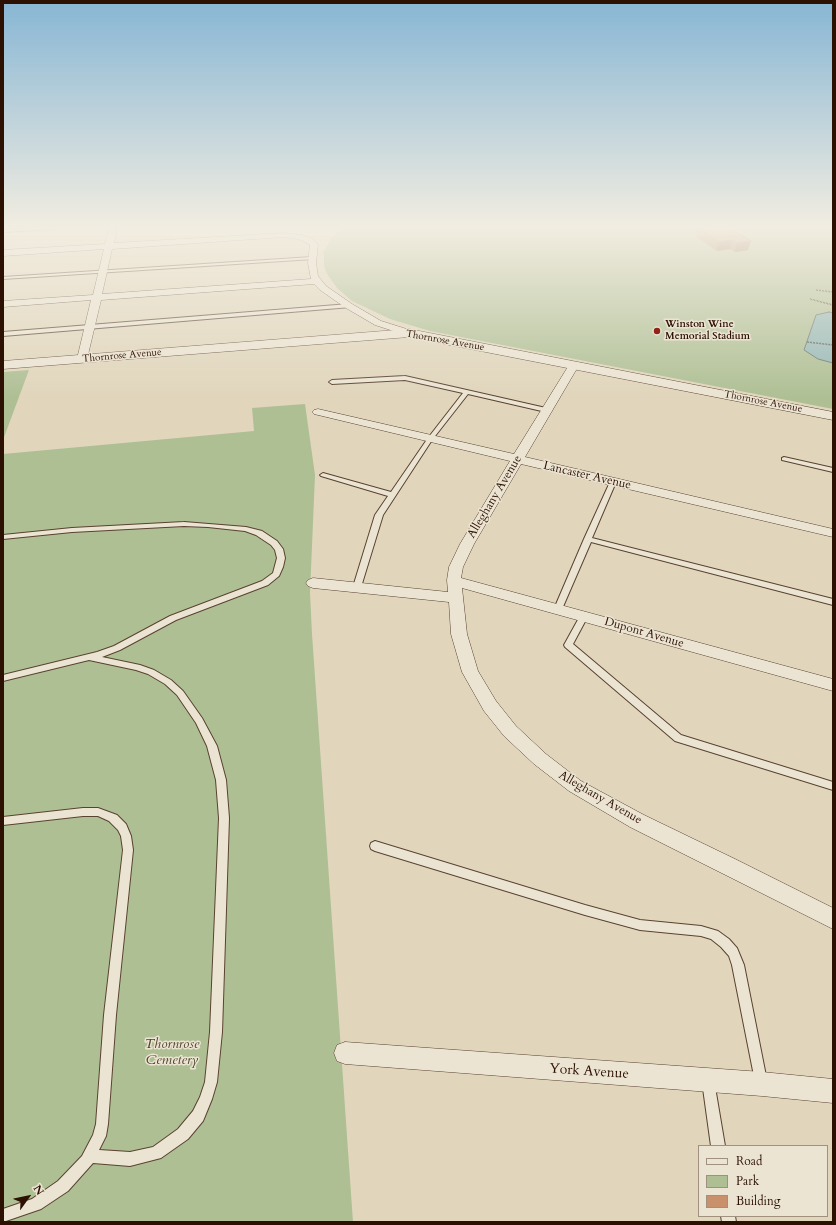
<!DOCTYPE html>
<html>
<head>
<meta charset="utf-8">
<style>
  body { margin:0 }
  #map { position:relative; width:836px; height:1225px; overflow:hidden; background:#e1d6bc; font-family:Cardo,serif }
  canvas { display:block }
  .frame { position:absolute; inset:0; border:4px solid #2c1102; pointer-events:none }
  .legend { position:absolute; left:698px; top:1145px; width:130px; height:72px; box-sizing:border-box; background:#ece4d3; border:1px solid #9f907f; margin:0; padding:5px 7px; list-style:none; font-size:12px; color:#2c1102 }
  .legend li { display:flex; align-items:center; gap:8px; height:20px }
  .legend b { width:20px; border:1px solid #9f907f }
  .north { position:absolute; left:8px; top:1177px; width:40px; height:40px; -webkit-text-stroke:3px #ece4d3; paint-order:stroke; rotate:57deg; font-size:11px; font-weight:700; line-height:16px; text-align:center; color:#2c1102 }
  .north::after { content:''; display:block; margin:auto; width:14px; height:18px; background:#2c1102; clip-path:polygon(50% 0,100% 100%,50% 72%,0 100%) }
</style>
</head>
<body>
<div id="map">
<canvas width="836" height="1225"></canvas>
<div class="frame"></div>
<ul class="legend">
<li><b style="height:5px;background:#ece4d3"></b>Road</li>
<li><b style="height:11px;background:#aebf94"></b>Park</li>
<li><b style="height:11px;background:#c8906b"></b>Building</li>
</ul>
<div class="north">N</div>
</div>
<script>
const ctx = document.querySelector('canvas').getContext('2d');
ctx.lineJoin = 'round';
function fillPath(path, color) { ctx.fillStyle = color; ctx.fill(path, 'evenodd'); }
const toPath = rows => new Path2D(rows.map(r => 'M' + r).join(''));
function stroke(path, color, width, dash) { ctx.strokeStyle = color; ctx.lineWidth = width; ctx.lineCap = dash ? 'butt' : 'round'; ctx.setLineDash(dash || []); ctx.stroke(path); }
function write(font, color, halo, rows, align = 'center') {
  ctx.font = font + ' Cardo,serif'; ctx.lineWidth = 3; ctx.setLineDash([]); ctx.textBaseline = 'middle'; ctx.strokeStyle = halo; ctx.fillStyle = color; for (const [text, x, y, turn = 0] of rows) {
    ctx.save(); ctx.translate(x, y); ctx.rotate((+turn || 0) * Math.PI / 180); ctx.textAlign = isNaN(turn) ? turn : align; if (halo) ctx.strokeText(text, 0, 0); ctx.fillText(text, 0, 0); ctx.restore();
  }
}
fillPath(toPath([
  [341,228,833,228,833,409,430,331,390,319,352,301,337,288,327,274,324,266,324,254,323,253,331,238],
  [29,370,3,440,3,372],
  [305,404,315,475,310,593,312,634,353,1222,3,1222,3,454,254,431,252,408]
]), '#aebf94');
const water = toPath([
  [829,312,833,313,833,363,818,359,804,350,816,315,829,312]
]);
fillPath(water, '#95b8b7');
stroke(water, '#6b756f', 1);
const service = toPath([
  [35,228,57,228,55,229,3,232,3,230,35,228],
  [312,257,314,258,314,259,3,279,3,277,312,257],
  [349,304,351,305,351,307,3,336,3,332,349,304],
  [405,376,546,408,549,410,546,412,468,394,432,440,383,515,361,587,357,590,353,587,375,515,388,496,321,476,320,475,323,473,391,492,428,438,463,393,405,380,332,384,329,382,332,380,405,376],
  [784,457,833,468,833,472,782,460,782,458,784,457],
  [613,480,616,482,592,538,833,599,833,605,591,542,562,609,561,611,555,611,554,609,584,539,610,482,613,480],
  [184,522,246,527,262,531,277,541,283,549,285,558,283,567,279,576,268,585,176,620,120,650,102,657,140,665,154,670,171,680,183,691,202,718,217,746,226,780,229,818,222,1032,217,1082,212,1099,203,1121,188,1139,161,1158,130,1166,93,1163,68,1191,41,1209,3,1222,3,1209,32,1199,58,1181,82,1156,93,1135,96,1124,104,1015,123,850,121,836,118,830,109,821,98,816,83,816,3,825,3,817,83,808,98,808,117,815,126,824,131,836,133,850,116,1015,108,1124,106,1136,99,1150,130,1152,153,1147,178,1129,193,1111,200,1097,205,1082,210,1032,219,818,216,780,207,746,196,723,177,695,165,684,148,674,136,670,89,660,3,681,3,675,97,652,114,646,170,616,262,581,273,573,277,558,275,550,271,545,256,535,245,531,208,527,184,526,72,532,3,539,3,535,72,528,184,522],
  [584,613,588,616,573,644,681,735,833,782,833,790,675,741,565,647,564,645,580,616,584,613],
  [375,841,585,905,640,920,701,926,718,931,729,939,737,948,744,965,767,1081,765,1085,761,1087,757,1085,755,1081,732,965,729,956,721,947,711,939,701,936,640,930,585,915,375,851,371,849,370,846,371,843,375,841],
  [708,1075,712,1077,714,1081,725,1146,711,1146,702,1081,704,1077,708,1075],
  [721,1216,735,1216,736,1222,722,1222,721,1216]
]);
const minor = toPath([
  [109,228,117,228,114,243,284,233,302,235,313,239,318,245,316,263,318,276,326,286,352,304,381,321,413,331,414,333,409,336,375,325,346,308,320,290,314,284,101,300,87,359,82,362,78,361,77,359,91,300,3,307,3,301,93,295,104,249,3,256,3,250,105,244,109,228],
  [284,237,298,239,307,243,310,245,308,263,311,279,102,294,112,249,284,237],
  [574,362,579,365,525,457,833,529,833,537,521,464,474,544,463,567,461,578,833,679,833,691,462,588,467,634,478,671,496,701,516,726,546,754,581,781,644,815,735,859,833,908,833,929,630,827,569,791,534,764,504,736,484,711,462,672,451,634,449,602,313,588,308,586,306,583,308,580,313,578,448,592,447,580,449,567,460,544,510,461,314,414,312,412,314,410,318,409,514,454,569,365,574,362],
  [345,1042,762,1072,833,1079,833,1103,762,1096,345,1064,337,1061,334,1053,337,1045,345,1042]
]);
const tertiary = toPath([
  [409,329,833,412,833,420,409,337,3,369,3,361,409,329]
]);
stroke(service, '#594230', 2);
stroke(minor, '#594230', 1);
stroke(tertiary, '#594230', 1);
stroke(toPath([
  [816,290,833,292],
  [810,299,833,305],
  [807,342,833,345]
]), '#2c1102', 1.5, [0.5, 1]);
fillPath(service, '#ece4d3');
fillPath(minor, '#ece4d3');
fillPath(tertiary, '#ece4d3');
fillPath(toPath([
  [697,228,730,228,748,250,735,252,730,249,717,251,695,236]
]), '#ac7c5c');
fillPath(toPath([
  [732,240,730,249,717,251,719,242],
  [751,241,748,250,735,252,737,243]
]), '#8c654b');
const building = toPath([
  [699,228,730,228,751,241,737,243,732,240,719,242,699,228]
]);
fillPath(building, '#c8906b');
stroke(building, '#8c654b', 1);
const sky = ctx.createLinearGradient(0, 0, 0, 399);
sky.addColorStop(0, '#87b6d4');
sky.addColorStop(0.57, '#f2ede1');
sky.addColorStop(1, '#f2ede100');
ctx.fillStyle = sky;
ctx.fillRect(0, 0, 836, 399);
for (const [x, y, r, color] of [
  [657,331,4,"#8f2418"]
]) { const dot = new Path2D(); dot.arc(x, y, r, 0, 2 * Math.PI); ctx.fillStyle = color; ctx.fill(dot); stroke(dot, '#ece4d3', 1.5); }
write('bold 10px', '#2c1102', '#ece4d3', [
  ["Winston Wine",665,325],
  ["Memorial Stadium",665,337]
], 'left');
write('10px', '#2c1102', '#ece4d3', [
  ["Thornrose Avenue",445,341,10],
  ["Thornrose Avenue",122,356,-5],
  ["Thornrose Avenue",763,402,11]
]);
write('12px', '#2c1102', '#ece4d3', [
  ["Lancaster Avenue",587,476,13],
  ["Alleghany Avenue",495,497,-59],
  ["Dupont Avenue",644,633,16],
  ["Alleghany Avenue",600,798,30]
]);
write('italic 14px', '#53452e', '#ece4d3', [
  ["Thornrose",172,1045],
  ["Cemetery",172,1061]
]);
write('14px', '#2c1102', '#ece4d3', [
  ["York Avenue",589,1072,4]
]);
</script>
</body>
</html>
